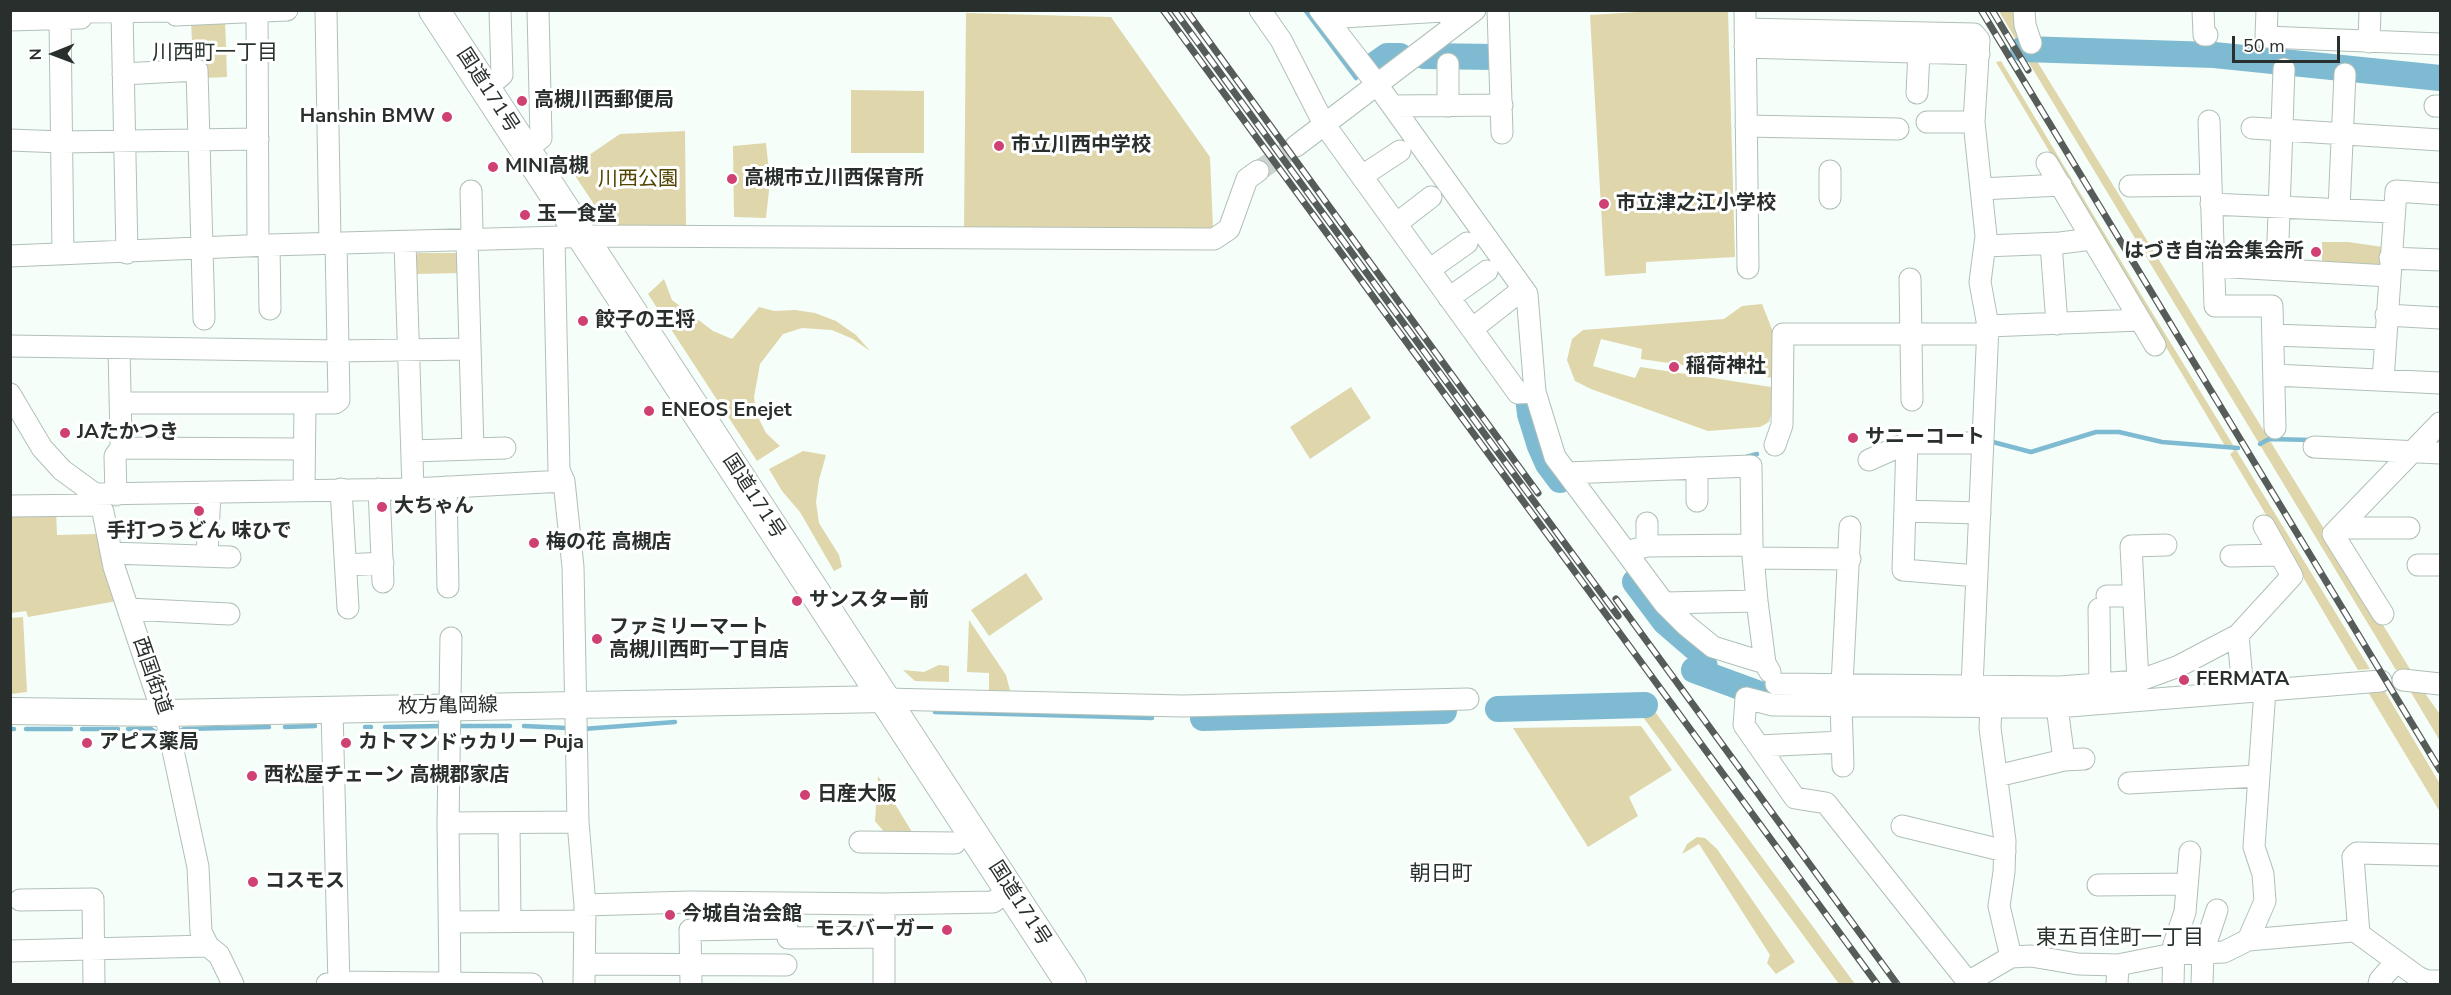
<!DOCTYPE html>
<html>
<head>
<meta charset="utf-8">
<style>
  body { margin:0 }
  #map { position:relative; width:2451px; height:995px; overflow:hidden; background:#f5fef9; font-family:"Nunito Sans",sans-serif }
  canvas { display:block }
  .frame { position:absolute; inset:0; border:12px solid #292f2c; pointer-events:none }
  .north { position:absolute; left:24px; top:24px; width:60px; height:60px; -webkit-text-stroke:4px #fff; paint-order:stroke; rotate:269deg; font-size:16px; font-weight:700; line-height:24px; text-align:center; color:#292f2c }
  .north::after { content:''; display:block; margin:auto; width:21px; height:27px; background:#292f2c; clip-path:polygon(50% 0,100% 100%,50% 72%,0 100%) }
  .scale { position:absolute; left:2232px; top:36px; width:108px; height:27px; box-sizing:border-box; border:3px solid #292f2c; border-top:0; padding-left:8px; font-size:18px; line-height:21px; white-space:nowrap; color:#292f2c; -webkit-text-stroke:4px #fff; paint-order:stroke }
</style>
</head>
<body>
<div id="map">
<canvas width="2451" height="995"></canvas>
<div class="frame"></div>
<div class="north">N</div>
<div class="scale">50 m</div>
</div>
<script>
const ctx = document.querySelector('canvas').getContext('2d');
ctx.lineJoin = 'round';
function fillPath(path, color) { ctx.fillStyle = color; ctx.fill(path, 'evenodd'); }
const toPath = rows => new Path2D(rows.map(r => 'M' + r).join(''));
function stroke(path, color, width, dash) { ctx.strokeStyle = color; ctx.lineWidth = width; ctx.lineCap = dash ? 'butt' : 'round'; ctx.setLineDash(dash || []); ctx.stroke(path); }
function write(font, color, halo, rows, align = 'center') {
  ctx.font = font + ' "Nunito Sans","Noto Sans JP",sans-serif'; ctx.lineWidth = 6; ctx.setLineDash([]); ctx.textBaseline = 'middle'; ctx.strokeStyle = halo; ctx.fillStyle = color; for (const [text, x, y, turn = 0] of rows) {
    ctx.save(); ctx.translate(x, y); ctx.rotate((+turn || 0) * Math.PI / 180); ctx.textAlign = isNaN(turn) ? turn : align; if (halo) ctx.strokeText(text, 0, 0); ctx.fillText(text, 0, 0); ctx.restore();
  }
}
fillPath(toPath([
  [1672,10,1728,11,1735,257,1646,262,1646,273,1605,276,1590,15],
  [1999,11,2017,11,2025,45,2019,45],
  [966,13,1111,17,1210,157,1213,228,964,229],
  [225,19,227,77,203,78,193,64,191,20],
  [2023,53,2032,53,2410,669,2396,670],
  [2001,61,2142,296,2370,669,2358,670,2230,454,2234,451,2231,446,2225,446,1996,62],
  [851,90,924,91,924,153,851,153],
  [685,131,686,227,609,227,570,168,620,134],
  [766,143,770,181,766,218,734,217,733,146],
  [2322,242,2348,242,2383,247,2383,264,2322,264],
  [418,253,457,253,462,273,415,274,415,258],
  [664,279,672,300,713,331,732,339,759,307,774,311,795,310,815,313,836,321,856,335,870,351,853,339,832,330,802,328,783,334,760,364,754,397,756,413,766,433,780,446,757,461,648,294],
  [1762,304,1779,347,1773,378,1641,359,1642,349,1601,339,1593,366,1635,378,1640,367,1771,387,1776,392,1769,422,1760,427,1708,431,1591,389,1575,381,1567,360,1572,339,1583,330,1724,319,1742,306],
  [1351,387,1371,418,1310,459,1290,427],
  [803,451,826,455,819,480,816,502,819,523,839,555,842,567,834,571,800,512,782,491,769,469],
  [56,509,57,535,97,534,117,601,28,617,26,611,11,613,10,510],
  [1026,573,1043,599,989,636,971,610],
  [23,617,27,692,11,694,11,618],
  [969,620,1006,675,1010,691,989,690,989,673,967,672],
  [939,665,949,666,949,682,915,681,903,670,924,672],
  [2409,689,2422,689,2439,713,2440,741],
  [2384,690,2440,784,2440,812,2368,692],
  [1653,709,1855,984,1839,984,1643,717],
  [1641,726,1672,770,1629,797,1638,816,1588,847,1513,728],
  [878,776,912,832,885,833,875,821],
  [1697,837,1705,838,1717,849,1795,962,1776,974,1767,963,1770,955,1699,844,1682,854,1687,844]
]), '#dfd6ab');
stroke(toPath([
  [1305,10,1356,78],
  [1989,441,2031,452,2096,432,2119,432,2162,442,2238,448],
  [2260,444,2269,439,2311,440],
  [1746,457,1757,454],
  [935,712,1152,718],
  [456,726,510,726],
  [524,726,567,728],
  [285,727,315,726],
  [365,727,371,727],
  [385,727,443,726],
  [10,729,14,729],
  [26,729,71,729],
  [82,729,118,729],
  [128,729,151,729,157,733],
  [583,729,675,722],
  [176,733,184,729,269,727]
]), '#7ebad1', 4.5);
stroke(toPath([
  [2023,49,2214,55,2440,78],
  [1424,56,1495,57],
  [1370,68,1387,56,1400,56],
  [1528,397,1530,414,1540,446,1548,464,1560,480],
  [1635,582,1665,622,1701,653,1707,674],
  [1694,670,1765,696,1776,697],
  [1498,709,1645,705],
  [1203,718,1444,711]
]), '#7ebad1', 26);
stroke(toPath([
  [1258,171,1296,146]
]), '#ccd5d0', 21, [21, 10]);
const minor = toPath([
  [326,10,330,243],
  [1260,10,1281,40,1324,124,1518,393,1535,392],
  [1320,10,1376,83,1527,294,1535,392,1555,457,1567,473,1664,603,1686,625,1713,647,1765,663],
  [1498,10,1502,133],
  [1745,10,1748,268],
  [2024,10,2025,25,2031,43],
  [2203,10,2204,35,2207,35],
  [2267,10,2266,37,2440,44],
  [122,12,127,253],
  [257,12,258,245],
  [1326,18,1443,11,1458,23],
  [60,19,63,254],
  [10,20,81,18,81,12,176,11,176,15,287,10],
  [1745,29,1974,34,1979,40,1974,122,1986,236,1980,282,1988,326,1972,686],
  [2369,42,2370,10],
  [1745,47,1979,54],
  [1448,64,1448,106],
  [123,74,197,70,204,319],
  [485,89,502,75,500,10],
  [1917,93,1919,52],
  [1393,106,1502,105],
  [2435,106,2440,106],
  [2209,121,2215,306,2272,306,2275,428],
  [1927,122,1974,122],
  [1746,126,1898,129],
  [2252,128,2440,140],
  [10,140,62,142,258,139],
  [1296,146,1475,10],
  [525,149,541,138,538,10],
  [2047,163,2155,345],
  [1362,176,1400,151],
  [2130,186,2210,185],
  [1981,189,2061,185],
  [471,191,472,231,467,241,473,449],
  [1830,198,1830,171],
  [2211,204,2392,212],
  [2339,209,2345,74],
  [1396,224,1431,197],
  [554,238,559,470,564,481,573,567,578,822,585,905,584,984],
  [405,242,413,489],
  [2051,244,2057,324],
  [269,245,270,309],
  [1985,246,2060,243,2092,239],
  [10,256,269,245,600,236,1214,239,1229,229,1247,179,1258,171],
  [2390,258,2440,260],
  [2214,266,2389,276],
  [2277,269,2284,69],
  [1429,270,1467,243],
  [1910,279,1912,400],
  [1449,298,1487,271],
  [2386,315,2440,318],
  [1988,326,2140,320],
  [1472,329,1523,289],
  [2273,335,2385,339],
  [10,346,338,351,469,349],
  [2274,375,2440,383],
  [2383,380,2396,191,2440,194],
  [10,394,42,448,62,470,95,494,103,512,114,567,157,696,165,713,198,867,201,932,208,946,219,955,233,984],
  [120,403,335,403,339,400,336,243],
  [1907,443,1903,570,1977,576],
  [1775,445,1782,425,1783,334,1987,334],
  [2314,447,2440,453],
  [121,448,304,449],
  [412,451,505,448],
  [1869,460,1907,443,1983,443],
  [1697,468,1697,501],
  [1567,473,1751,466,1752,545,1757,601,1765,663,1770,672],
  [446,487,448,587],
  [341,489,348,608],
  [379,489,383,582],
  [304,490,305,404],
  [95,494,413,489,564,481],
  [116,495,115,456,121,448,121,438,119,349],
  [10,506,99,505],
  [1905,511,1980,513],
  [2339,528,2409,528],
  [1647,546,1647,523],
  [1626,552,1647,546,1752,545],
  [111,553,230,557],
  [207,556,210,492],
  [2231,556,2280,555],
  [1753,558,1850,559],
  [346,565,383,563],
  [2418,565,2440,565],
  [2107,596,2133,596],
  [1664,603,1757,601],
  [128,609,229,614],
  [2099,609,2100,686],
  [2383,614,2333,534,2440,423],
  [2238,635,2243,692],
  [2403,680,2440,684],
  [2138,681,2131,546,2166,545],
  [1776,684,2060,687,2138,681,2179,666,2238,635,2292,576,2264,526],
  [1842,685,1850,527],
  [1992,687,1990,728,2005,841,2004,872,1999,906,2011,957,2031,956,2078,964,2118,965,2173,954,2224,952,2248,940,2353,931,2358,928],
  [885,699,1183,706,1468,699],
  [1841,705,1843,766],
  [2057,707,2064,760],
  [332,710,339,984],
  [1759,746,1842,742],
  [1997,776,2064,760,2084,759],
  [2129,783,2258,776],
  [448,823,578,822],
  [509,823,510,921],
  [1902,826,2005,851],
  [860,842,955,843],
  [2440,855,2357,853,2353,857,2359,934,2418,977,2427,981,2440,981],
  [2098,885,2187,884],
  [20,900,93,899,94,984],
  [585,905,690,902,884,904,993,902,1010,890],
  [450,922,585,921],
  [788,938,884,937],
  [2248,940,2265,901,2263,874,2254,847,2265,690],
  [10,951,208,946],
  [2011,957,1968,982,1826,803,1795,798,1744,725,1746,698,1773,705,2057,707,2381,681],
  [585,964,786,965],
  [450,983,448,823,451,638],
  [327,984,339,982,532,984],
  [691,984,690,930,787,928],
  [884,984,884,904],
  [2117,984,2118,965],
  [2173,984,2174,944,2185,912,2190,852],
  [2202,984,2203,952,2217,910],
  [2379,984,2380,980,2396,962]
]);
const major = toPath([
  [10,711,165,713,885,699]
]);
const highway = toPath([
  [434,10,1071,984]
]);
stroke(minor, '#b1c0b7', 23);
stroke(major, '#b1c0b7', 28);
stroke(highway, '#b1c0b7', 32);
stroke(minor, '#fff', 21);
stroke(major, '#fff', 26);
stroke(highway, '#fff', 30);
const rail = toPath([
  [1163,10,1877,984],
  [1174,10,1618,616],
  [1186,10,1538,493],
  [1981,10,2440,770],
  [1992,10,2028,70],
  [1616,599,1897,984]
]);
stroke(rail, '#565c59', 7);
stroke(rail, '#fff', 4.5, [14]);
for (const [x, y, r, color] of [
  [522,101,6,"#ce4172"],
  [447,117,6,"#ce4172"],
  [999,146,6,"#ce4172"],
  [493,167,6,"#ce4172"],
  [732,179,6,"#ce4172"],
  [1604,204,6,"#ce4172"],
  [525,215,6,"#ce4172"],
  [2316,252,6,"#ce4172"],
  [583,321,6,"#ce4172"],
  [1674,367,6,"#ce4172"],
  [649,411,6,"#ce4172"],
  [65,433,6,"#ce4172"],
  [1853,438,6,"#ce4172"],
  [382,507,6,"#ce4172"],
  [199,511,6,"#ce4172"],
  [534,543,6,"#ce4172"],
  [797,601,6,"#ce4172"],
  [597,639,6,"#ce4172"],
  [2184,680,6,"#ce4172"],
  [87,743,6,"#ce4172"],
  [346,743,6,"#ce4172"],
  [252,776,6,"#ce4172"],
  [805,795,6,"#ce4172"],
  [253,882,6,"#ce4172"],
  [670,915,6,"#ce4172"],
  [947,930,6,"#ce4172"]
]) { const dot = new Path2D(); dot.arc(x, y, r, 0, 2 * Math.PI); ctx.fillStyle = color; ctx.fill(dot); stroke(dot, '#fff', 2); }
write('20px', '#292f2c', '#fff', [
  ["国道171号",487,91,57],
  ["国道171号",753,497,57],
  ["西国街道",151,676,71],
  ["枚方亀岡線",448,707,-1],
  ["国道171号",1019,904,57]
]);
write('bold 20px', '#292f2c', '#fff', [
  ["高槻川西郵便局",534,101],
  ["Hanshin BMW",435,117,"right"],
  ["市立川西中学校",1011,146],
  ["MINI高槻",505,167],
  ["高槻市立川西保育所",744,179],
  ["市立津之江小学校",1616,204],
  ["玉一食堂",537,215],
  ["はづき自治会集会所",2304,252,"right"],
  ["餃子の王将",595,321],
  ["稲荷神社",1686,367],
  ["ENEOS Enejet",661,411],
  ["JAたかつき",77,433],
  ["サニーコート",1865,438],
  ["大ちゃん",394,507],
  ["手打つうどん 味ひで",199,532,"center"],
  ["梅の花 高槻店",546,543],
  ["サンスター前",809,601],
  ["ファミリーマート",609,628],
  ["高槻川西町一丁目店",609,651],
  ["FERMATA",2196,680],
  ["アピス薬局",99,743],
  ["カトマンドゥカリー Puja",358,743],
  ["西松屋チェーン 高槻郡家店",264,776],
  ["日産大阪",817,795],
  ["コスモス",265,882],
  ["今城自治会館",682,915],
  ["モスバーガー",935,930,"right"]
], 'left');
write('20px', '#514501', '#fff', [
  ["川西公園",638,180]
]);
write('21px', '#27332c', '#fff', [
  ["川西町一丁目",215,54],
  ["朝日町",1441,875],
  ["東五百住町一丁目",2120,939]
]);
</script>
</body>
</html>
